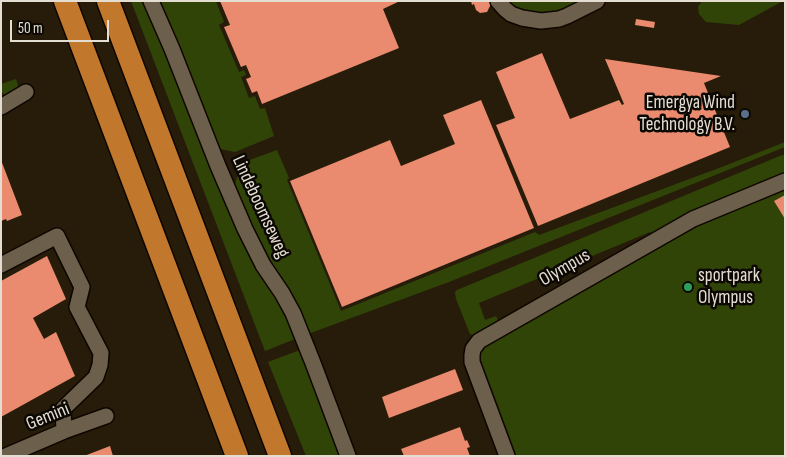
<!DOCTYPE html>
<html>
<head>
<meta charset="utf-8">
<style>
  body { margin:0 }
  #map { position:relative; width:786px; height:457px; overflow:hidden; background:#261c09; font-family:"Sofia Sans Condensed",sans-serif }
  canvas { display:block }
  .frame { position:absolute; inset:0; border:2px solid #e4ddd2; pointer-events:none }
  .scale { position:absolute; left:10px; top:20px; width:99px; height:22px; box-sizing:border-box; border:2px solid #e4ddd2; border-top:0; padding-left:6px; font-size:15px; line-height:18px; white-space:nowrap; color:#e4ddd2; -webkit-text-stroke:4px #0b0702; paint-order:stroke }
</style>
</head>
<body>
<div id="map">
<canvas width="786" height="457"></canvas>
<div class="frame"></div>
<div class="scale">50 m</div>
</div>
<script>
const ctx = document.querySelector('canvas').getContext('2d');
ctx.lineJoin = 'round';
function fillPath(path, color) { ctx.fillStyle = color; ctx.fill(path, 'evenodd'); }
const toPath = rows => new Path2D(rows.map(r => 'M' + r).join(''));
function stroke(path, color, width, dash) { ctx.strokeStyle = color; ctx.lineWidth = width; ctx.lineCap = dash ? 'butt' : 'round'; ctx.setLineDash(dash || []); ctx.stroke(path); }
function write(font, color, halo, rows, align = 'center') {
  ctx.font = font + ' "Sofia Sans Condensed",sans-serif'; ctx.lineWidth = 5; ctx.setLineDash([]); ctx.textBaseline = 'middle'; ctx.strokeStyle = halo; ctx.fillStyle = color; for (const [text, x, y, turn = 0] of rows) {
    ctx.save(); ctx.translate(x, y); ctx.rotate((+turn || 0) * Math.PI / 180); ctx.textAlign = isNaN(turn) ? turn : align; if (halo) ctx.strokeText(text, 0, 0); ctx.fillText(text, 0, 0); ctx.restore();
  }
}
fillPath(toPath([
  [131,1,142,1,188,107,290,324,295,339,265,351],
  [157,1,216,1,224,22,219,25,239,72,244,70,246,75,241,77,249,98,255,96,260,109,265,108,274,136,235,152,220,149],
  [503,1,584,1,552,15,518,11],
  [702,1,783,1,739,25,706,22,699,14,698,7],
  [16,79,18,86,15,90,8,94,5,95,1,92,1,84],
  [785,142,785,147,449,282,308,334,283,283,250,225,236,190,235,186,236,180,244,162,277,150,289,178,287,180,341,311,535,232,539,235,727,165],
  [782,155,785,155,785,456,515,456,478,362,479,350,654,236,650,232,479,303,485,320,496,316,500,325,476,336,470,334,456,299,455,292,457,290],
  [300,350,305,362,340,456,306,456,268,362]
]), '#314408');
fillPath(toPath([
  [220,1,400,1,383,9,399,48,262,104,257,91,252,93,246,79,251,77,246,65,241,67,224,27,230,25],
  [471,1,490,1,490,6,487,12,480,13,476,10,474,4,472,5],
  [636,19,655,22,654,28,635,25],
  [542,53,570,119,619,100,622,105,624,104,605,59,721,76,704,83,730,147,538,226,496,125,515,118,496,72],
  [481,100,534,228,342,307,290,181,390,140,401,166,455,144,443,115],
  [1,160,22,215,7,221,6,219,1,221],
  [785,195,785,219,774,201],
  [47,256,66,299,33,318,44,339,56,332,75,376,1,417,1,281],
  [455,369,463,390,389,418,382,397],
  [460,427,465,441,467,440,470,447,467,448,470,456,404,456,401,449],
  [110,446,113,456,84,456]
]), '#ea8a6f');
const minor = toPath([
  [151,1,172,49,218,166,245,229,263,265,282,293,293,313,313,363,348,456],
  [498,1,505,9,511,14,522,18,541,21,559,19,567,16,597,1],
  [1,107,26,92],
  [1,265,57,236,82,287,77,307,101,353,100,365,96,377,63,409,64,431],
  [6,456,64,431,106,416],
  [507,456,472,362,472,355,473,349,479,341,693,219,785,181]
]);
const highway = toPath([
  [65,1,237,456],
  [108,1,280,456]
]);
stroke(minor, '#0f0600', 18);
stroke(highway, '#0f0600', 25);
stroke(minor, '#6c604c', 15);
stroke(highway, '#c1782c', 22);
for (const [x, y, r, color] of [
  [745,114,5,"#5c6f8a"],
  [688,287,5,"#2e9e5b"]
]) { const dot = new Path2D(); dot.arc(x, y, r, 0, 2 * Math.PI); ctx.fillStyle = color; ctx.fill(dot); stroke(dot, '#0b0702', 2); }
write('19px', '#e4ddd2', '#0b0702', [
  ["Emergya Wind",735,103],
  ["Technology B.V.",735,125],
  ["sportpark",698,276,"left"],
  ["Olympus",698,298,"left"]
], 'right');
write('19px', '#e4ddd2', '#0b0702', [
  ["Lindeboomseweg",260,207,65],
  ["Olympus",565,268,-30],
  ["Gemini",48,417,-22]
]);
</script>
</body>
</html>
